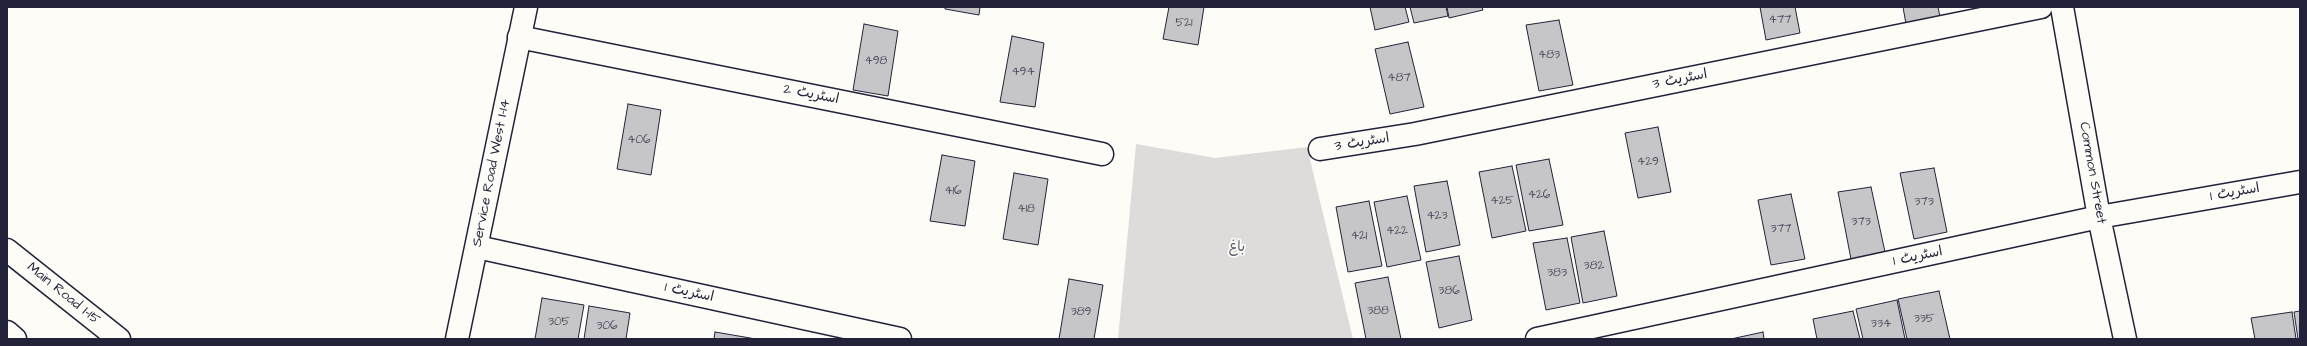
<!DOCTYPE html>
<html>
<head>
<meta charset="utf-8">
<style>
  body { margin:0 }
  #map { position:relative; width:2307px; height:346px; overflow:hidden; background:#fdfcf7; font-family:"Architects Daughter",sans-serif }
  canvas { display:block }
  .frame { position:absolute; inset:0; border:8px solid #22223b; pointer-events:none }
</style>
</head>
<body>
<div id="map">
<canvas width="2307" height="346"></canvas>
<div class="frame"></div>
</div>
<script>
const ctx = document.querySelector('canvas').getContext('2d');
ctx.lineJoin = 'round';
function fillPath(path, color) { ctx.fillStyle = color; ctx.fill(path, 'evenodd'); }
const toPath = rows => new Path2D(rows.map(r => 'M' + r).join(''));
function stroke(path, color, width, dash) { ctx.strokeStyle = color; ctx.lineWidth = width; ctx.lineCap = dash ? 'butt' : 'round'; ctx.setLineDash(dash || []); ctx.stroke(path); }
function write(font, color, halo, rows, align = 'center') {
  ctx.font = font + ' "Architects Daughter","Playpen Sans Arabic",sans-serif'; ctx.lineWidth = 3.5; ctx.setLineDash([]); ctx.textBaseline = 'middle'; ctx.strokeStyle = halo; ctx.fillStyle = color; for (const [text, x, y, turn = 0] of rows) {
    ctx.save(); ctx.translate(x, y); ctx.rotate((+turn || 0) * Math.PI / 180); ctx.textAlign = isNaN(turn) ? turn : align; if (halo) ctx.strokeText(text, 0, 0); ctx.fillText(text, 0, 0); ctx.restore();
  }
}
fillPath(toPath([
  [1136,144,1215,158,1307,147,1353,339,1118,339]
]), '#dddcdb');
const building = toPath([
  [945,7,980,7,979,15,945,9,945,7],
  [1169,7,1204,7,1198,45,1163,39,1169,7],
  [1370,7,1405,7,1409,22,1375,30,1370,7],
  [1410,7,1446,7,1448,16,1414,23,1410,7],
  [1447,7,1482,7,1483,10,1449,18,1447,7],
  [1760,7,1795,7,1800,33,1766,40,1760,7],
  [1903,7,1938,7,1940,17,1906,24,1903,7],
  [1559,20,1573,85,1539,91,1526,25,1559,20],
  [864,24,898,31,888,96,853,90,864,24],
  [1012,36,1044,43,1035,107,1000,102,1012,36],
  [1408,42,1424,107,1390,114,1375,49,1408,42],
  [628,104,661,110,651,175,617,169,628,104],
  [1658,127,1671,192,1638,198,1625,133,1658,127],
  [942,155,975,161,965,226,930,221,942,155],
  [1549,159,1563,225,1529,231,1516,165,1549,159],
  [1512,166,1526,231,1492,238,1479,172,1512,166],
  [1934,168,1947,232,1914,239,1900,173,1934,168],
  [1014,173,1048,179,1038,245,1003,239,1014,173],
  [1447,181,1460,245,1426,252,1414,186,1447,181],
  [1871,187,1885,252,1851,259,1838,192,1871,187],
  [1791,194,1805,259,1771,265,1758,200,1791,194],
  [1407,196,1421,260,1387,267,1374,202,1407,196],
  [1369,201,1382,266,1348,272,1336,207,1369,201],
  [1604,231,1617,296,1583,303,1571,237,1604,231],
  [1567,238,1580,303,1546,310,1533,243,1567,238],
  [1459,256,1472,320,1439,328,1426,262,1459,256],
  [1388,277,1401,339,1366,339,1355,283,1388,277],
  [1069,279,1103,285,1094,339,1059,339,1069,279],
  [1939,291,1950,339,1907,339,1898,299,1939,291],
  [542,298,584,305,578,339,535,339,542,298],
  [1897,300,1905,339,1863,339,1856,309,1897,300],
  [589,306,630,313,626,339,584,339,589,306],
  [1853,311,1860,339,1817,339,1813,319,1853,311],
  [2300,311,2300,339,2298,339,2294,312,2300,311],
  [2292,312,2296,339,2255,339,2251,318,2292,312],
  [715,332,756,339,714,339,715,332],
  [1763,332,1764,339,1731,339,1763,332]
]);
fillPath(building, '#c6c6c8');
stroke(building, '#22223b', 1);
const minor = toPath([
  [2062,7,2099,217,2125,339],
  [519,37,1102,154],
  [1320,149,1415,134,2041,7],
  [477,247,900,339],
  [1537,339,2099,217,2300,182]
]);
const major = toPath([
  [7,250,119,339],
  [7,332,15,339],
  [457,339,526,7]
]);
stroke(minor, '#22223b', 25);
stroke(major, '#22223b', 25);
stroke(minor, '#fdfcf7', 22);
stroke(major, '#fdfcf7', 22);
write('12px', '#4b4b5e', null, [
  ["477",1780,20],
  ["521",1184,23],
  ["483",1549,55],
  ["498",876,61],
  ["494",1023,72],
  ["487",1399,78],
  ["406",639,140],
  ["429",1648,162],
  ["416",953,191],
  ["426",1539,195],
  ["425",1502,201],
  ["373",1924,202],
  ["418",1026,209],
  ["423",1437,216],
  ["373",1861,222],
  ["377",1781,229],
  ["422",1397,231],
  ["421",1359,236],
  ["382",1594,266],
  ["383",1557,273],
  ["386",1449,291],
  ["388",1378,311],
  ["389",1081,312],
  ["335",1924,319],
  ["305",559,322],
  ["334",1881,324],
  ["306",607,326]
]);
write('14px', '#22223b', '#fdfcf7', [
  ["اسٹریٹ 3",1680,80,-11],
  ["اسٹریٹ 2",811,95,11],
  ["اسٹریٹ 3",1362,143,-9],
  ["Service Road West I-14",492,173,-79],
  ["Common Street",2092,173,80],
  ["اسٹریٹ 1",2235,193,-10],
  ["اسٹریٹ 1",1918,257,-12],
  ["اسٹریٹ 1",689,293,12],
  ["Main Road I-15",63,294,39]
]);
write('14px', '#5a5a6b', '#fdfcf7', [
  ["باغ",1237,248]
]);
</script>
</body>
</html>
